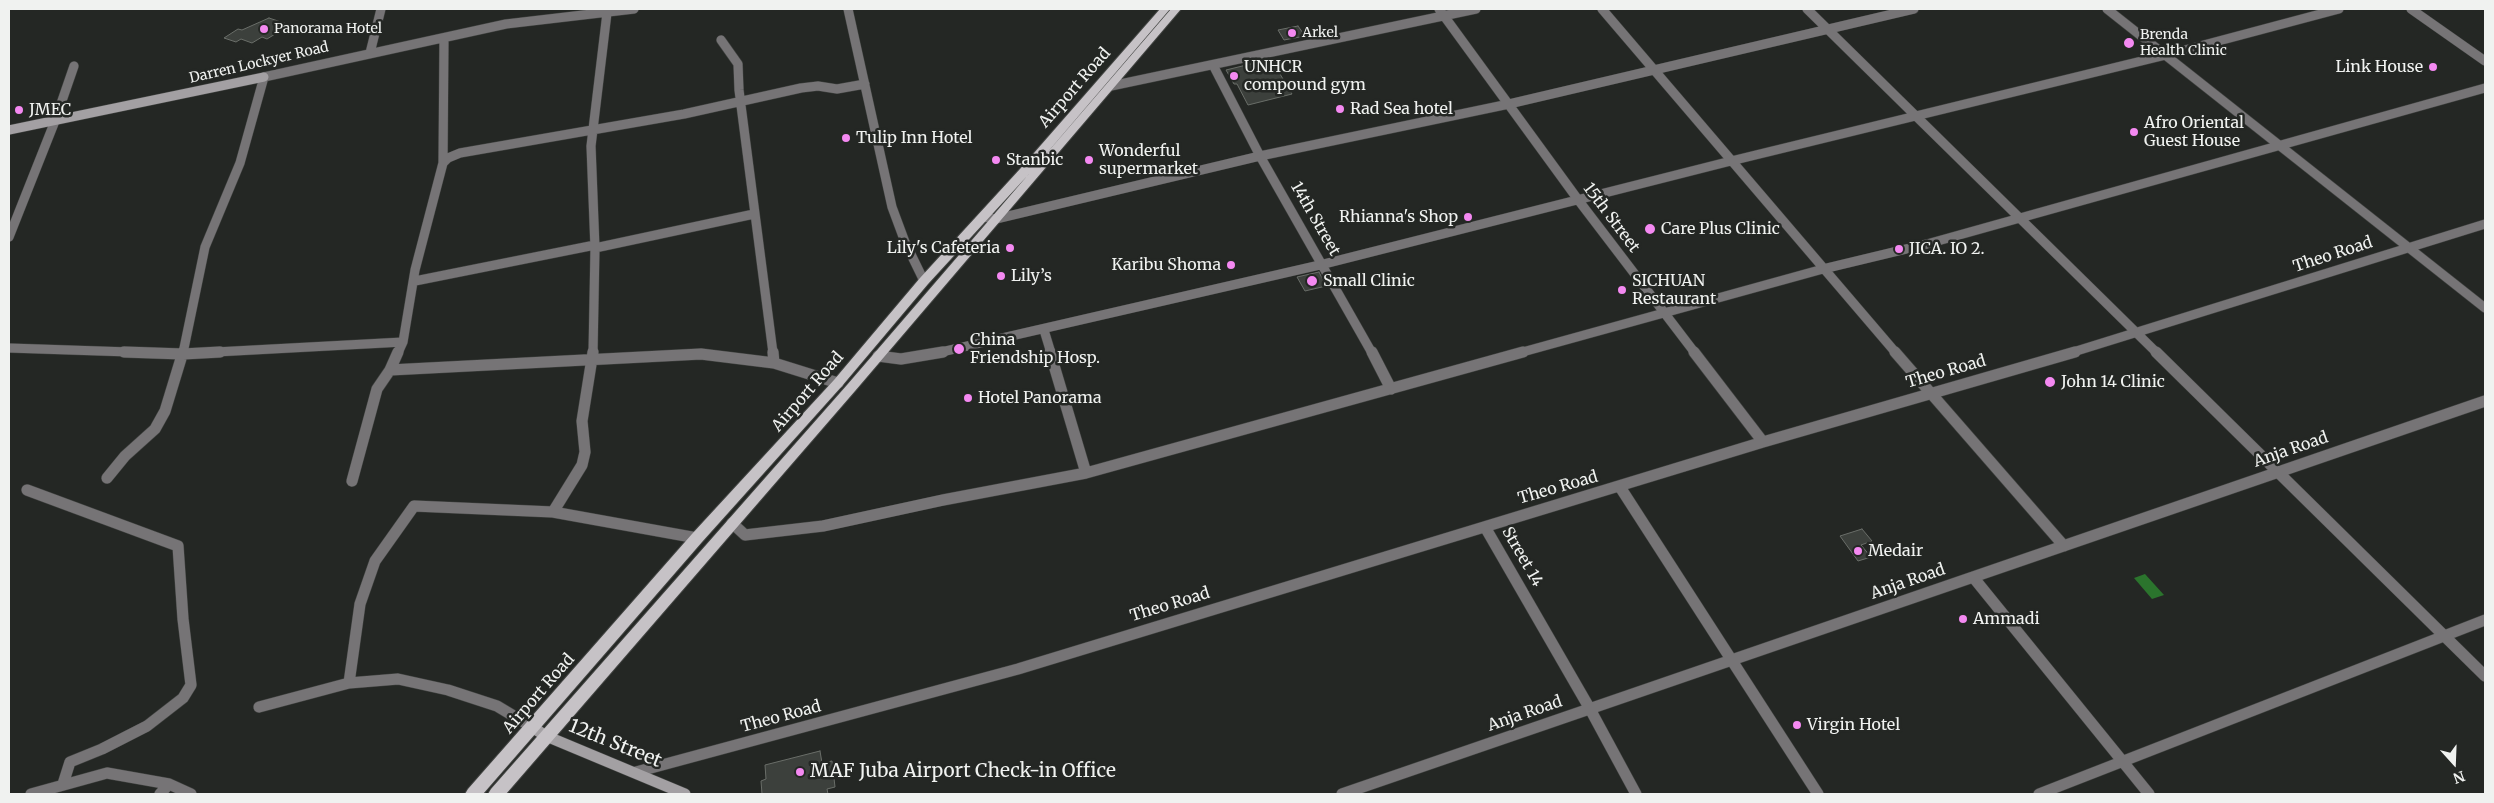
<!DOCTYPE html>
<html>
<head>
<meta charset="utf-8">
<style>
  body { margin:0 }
  #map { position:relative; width:2494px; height:803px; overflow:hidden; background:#242724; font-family:Merriweather,serif }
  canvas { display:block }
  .frame { position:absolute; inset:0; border:10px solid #f0f2f0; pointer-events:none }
  .north { position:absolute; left:2429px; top:738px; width:50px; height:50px; -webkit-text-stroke:4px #242724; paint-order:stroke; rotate:160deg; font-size:14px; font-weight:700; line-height:20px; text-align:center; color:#f0f2f0 }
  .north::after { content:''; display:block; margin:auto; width:18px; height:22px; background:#f0f2f0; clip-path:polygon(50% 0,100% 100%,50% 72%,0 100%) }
</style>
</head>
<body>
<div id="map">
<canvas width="2494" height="803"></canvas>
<div class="frame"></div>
<div class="north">N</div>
</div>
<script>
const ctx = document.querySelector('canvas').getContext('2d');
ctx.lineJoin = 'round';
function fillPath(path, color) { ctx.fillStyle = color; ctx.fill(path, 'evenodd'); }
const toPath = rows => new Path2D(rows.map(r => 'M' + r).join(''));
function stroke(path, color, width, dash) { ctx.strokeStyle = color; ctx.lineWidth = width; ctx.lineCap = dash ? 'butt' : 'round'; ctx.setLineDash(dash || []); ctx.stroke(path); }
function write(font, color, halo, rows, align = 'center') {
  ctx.font = font + ' Merriweather,serif'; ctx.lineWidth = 5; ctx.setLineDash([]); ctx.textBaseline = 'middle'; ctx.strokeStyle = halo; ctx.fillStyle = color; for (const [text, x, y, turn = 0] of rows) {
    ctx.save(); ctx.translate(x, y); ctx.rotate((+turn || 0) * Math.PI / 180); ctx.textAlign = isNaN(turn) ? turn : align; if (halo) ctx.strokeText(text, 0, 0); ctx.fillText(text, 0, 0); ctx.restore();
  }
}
fillPath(toPath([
  [2145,574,2164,595,2152,599,2134,578]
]), '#2b742d');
const building = toPath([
  [269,18,290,25,267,39,262,37,252,43,241,39,236,42,224,38,238,29,242,30,269,18],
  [1298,26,1305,36,1284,40,1278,30,1298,26],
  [1271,59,1292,94,1248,105,1237,84,1234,84,1226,70,1271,59],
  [1319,272,1326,286,1305,291,1297,277,1319,272],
  [1862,529,1872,541,1861,545,1871,557,1858,561,1840,536,1862,529],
  [820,751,822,763,832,761,835,787,827,789,828,794,762,794,761,781,766,779,765,765,820,751]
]);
fillPath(building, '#3c403c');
stroke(building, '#6a6e69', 1);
const streetFar1 = toPath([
  [848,9,892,207,905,242,924,281],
  [1439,9,1579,201,1695,353],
  [1602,9,1896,353],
  [1807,9,2157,353],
  [2107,9,2485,308],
  [2411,9,2485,61],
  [721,40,738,64,739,90,773,353],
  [370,53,381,9],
  [1213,65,1260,156,1372,353],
  [1111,86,1476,9],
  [443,163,444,39],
  [983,217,996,219,1260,156,1509,104,1914,9],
  [9,237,55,121,74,66],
  [595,248,754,214],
  [415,281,595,245],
  [1044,330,1051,353],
  [9,348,160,353],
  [183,353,205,247,240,163,264,77,506,24,634,9],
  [197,353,403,342],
  [398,353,403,342,415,270,443,163,448,158,460,153,684,114,801,88,818,86,837,89,865,84],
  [593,353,595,248,591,146,607,13],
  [937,353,1324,264,1731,161,2166,55,2339,9],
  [1519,353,1823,269,1927,244,2485,88],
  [2070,353,2485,224]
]);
const street = toPath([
  [124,352,183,354,220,352],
  [773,352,774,363],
  [1050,352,1086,473],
  [1372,352,1391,389],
  [1694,352,1763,442],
  [1895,352,2064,546],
  [2156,352,2485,676],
  [878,356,901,359,943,352],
  [390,370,701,354,774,363,838,383],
  [107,478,125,456,155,429,165,411,183,352],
  [352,481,377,389,390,370,398,352],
  [1620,487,1818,794],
  [27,490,178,546,183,619,191,685,183,698,147,726,102,749,70,762,63,784],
  [553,512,582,465,585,452,582,421,593,352],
  [732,523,745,535,823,526,943,500,1086,473,1523,352],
  [1485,527,1590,709,1636,794],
  [1973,577,2149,794],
  [349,683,360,604,375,561,414,506,553,512,697,538],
  [259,707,349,683,398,679,448,690,497,706,532,727],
  [636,772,1018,669,1763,442,2075,352],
  [31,794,107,773,169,784,191,794],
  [160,794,169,784],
  [1342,794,2485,401],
  [2039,794,2485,620]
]);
const secondaryFar1 = toPath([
  [9,130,264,77]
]);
const secondary = toPath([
  [532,727,546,736,685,794]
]);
const primary = toPath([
  [1160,9,1170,9,1028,175,928,284,842,386,702,542,483,794,465,794,468,789,692,534,834,380,920,278,1020,169,1160,9],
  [1171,9,1181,9,855,391,506,794,488,794,491,789,847,385,1171,9]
]);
stroke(streetFar1, '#414341', 10);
stroke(street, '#414341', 12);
stroke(secondaryFar1, '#414341', 10);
stroke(secondary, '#414341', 12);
stroke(primary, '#414341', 2);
stroke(streetFar1, '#767476', 9);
stroke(street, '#767476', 11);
stroke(secondaryFar1, '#a3a0a3', 9);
stroke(secondary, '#a3a0a3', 11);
fillPath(primary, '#c6c2c6');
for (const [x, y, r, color] of [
  [264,29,5,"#f489f1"],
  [1292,33,5,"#f489f1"],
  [2129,43,6,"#f489f1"],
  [2433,67,5,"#f489f1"],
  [1234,76,5,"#f489f1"],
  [1340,109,5,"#f489f1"],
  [19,110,5,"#f489f1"],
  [2134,132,5,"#f489f1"],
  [846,138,5,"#f489f1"],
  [996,160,5,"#f489f1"],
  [1089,160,5,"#f489f1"],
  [1468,217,5,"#f489f1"],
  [1650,229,6,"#f489f1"],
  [1010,248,5,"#f489f1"],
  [1899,249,5,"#f489f1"],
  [1231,265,5,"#f489f1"],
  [1001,276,5,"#f489f1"],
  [1312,281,6,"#f489f1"],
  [1622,290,5,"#f489f1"],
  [959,349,6,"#f489f1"],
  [2050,382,6,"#f489f1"],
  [968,398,5,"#f489f1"],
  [1858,551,5,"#f489f1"],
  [1963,619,5,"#f489f1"],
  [1797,725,5,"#f489f1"],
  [800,772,5,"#f489f1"]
]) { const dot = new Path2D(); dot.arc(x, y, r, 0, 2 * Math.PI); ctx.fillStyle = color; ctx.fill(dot); stroke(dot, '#242724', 2); }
write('14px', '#f0f2f0', '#242724', [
  ["Panorama Hotel",274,29],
  ["Arkel",1302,33],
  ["Brenda",2140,35],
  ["Health Clinic",2140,51]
], 'left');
write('14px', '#f0f2f0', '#242724', [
  ["Darren Lockyer Road",259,63,-13]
]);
write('16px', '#f0f2f0', '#242724', [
  ["UNHCR",1244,67],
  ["compound gym",1244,85],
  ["Link House",2423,67,"right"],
  ["Rad Sea hotel",1350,109],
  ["JMEC",29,110],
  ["Afro Oriental",2144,123],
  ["Guest House",2144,141],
  ["Tulip Inn Hotel",856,138],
  ["Wonderful",1099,151],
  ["supermarket",1099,169],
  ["Stanbic",1006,160],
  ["Rhianna's Shop",1458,217,"right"],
  ["Care Plus Clinic",1661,229],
  ["Lily's Cafeteria",1000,248,"right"],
  ["JICA. IO 2.",1909,249],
  ["Karibu Shoma",1221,265,"right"],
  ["Lily’s",1011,276],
  ["Small Clinic",1323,281],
  ["SICHUAN",1632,281],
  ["Restaurant",1632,299],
  ["China",970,340],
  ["Friendship Hosp.",970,358],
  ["John 14 Clinic",2061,382],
  ["Hotel Panorama",978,398],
  ["Medair",1868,551],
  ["Ammadi",1973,619],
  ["Virgin Hotel",1807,725]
], 'left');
write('16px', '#f0f2f0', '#242724', [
  ["Airport Road",1075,88,-49],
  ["15th Street",1611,218,53],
  ["14th Street",1315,219,60],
  ["Theo Road",2333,255,-18],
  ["Theo Road",1946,372,-16],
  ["Airport Road",808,392,-49],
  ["Anja Road",2291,450,-19],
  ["Theo Road",1558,488,-16],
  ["Street 14",1522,557,60],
  ["Anja Road",1908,582,-19],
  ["Theo Road",1170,605,-17],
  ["Airport Road",539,694,-49],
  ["Anja Road",1525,714,-19],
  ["Theo Road",781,717,-15]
]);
write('19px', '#f0f2f0', '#242724', [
  ["12th Street",615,744,22]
]);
write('19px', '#f0f2f0', '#242724', [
  ["MAF Juba Airport Check-in Office",810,772]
], 'left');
</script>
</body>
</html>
